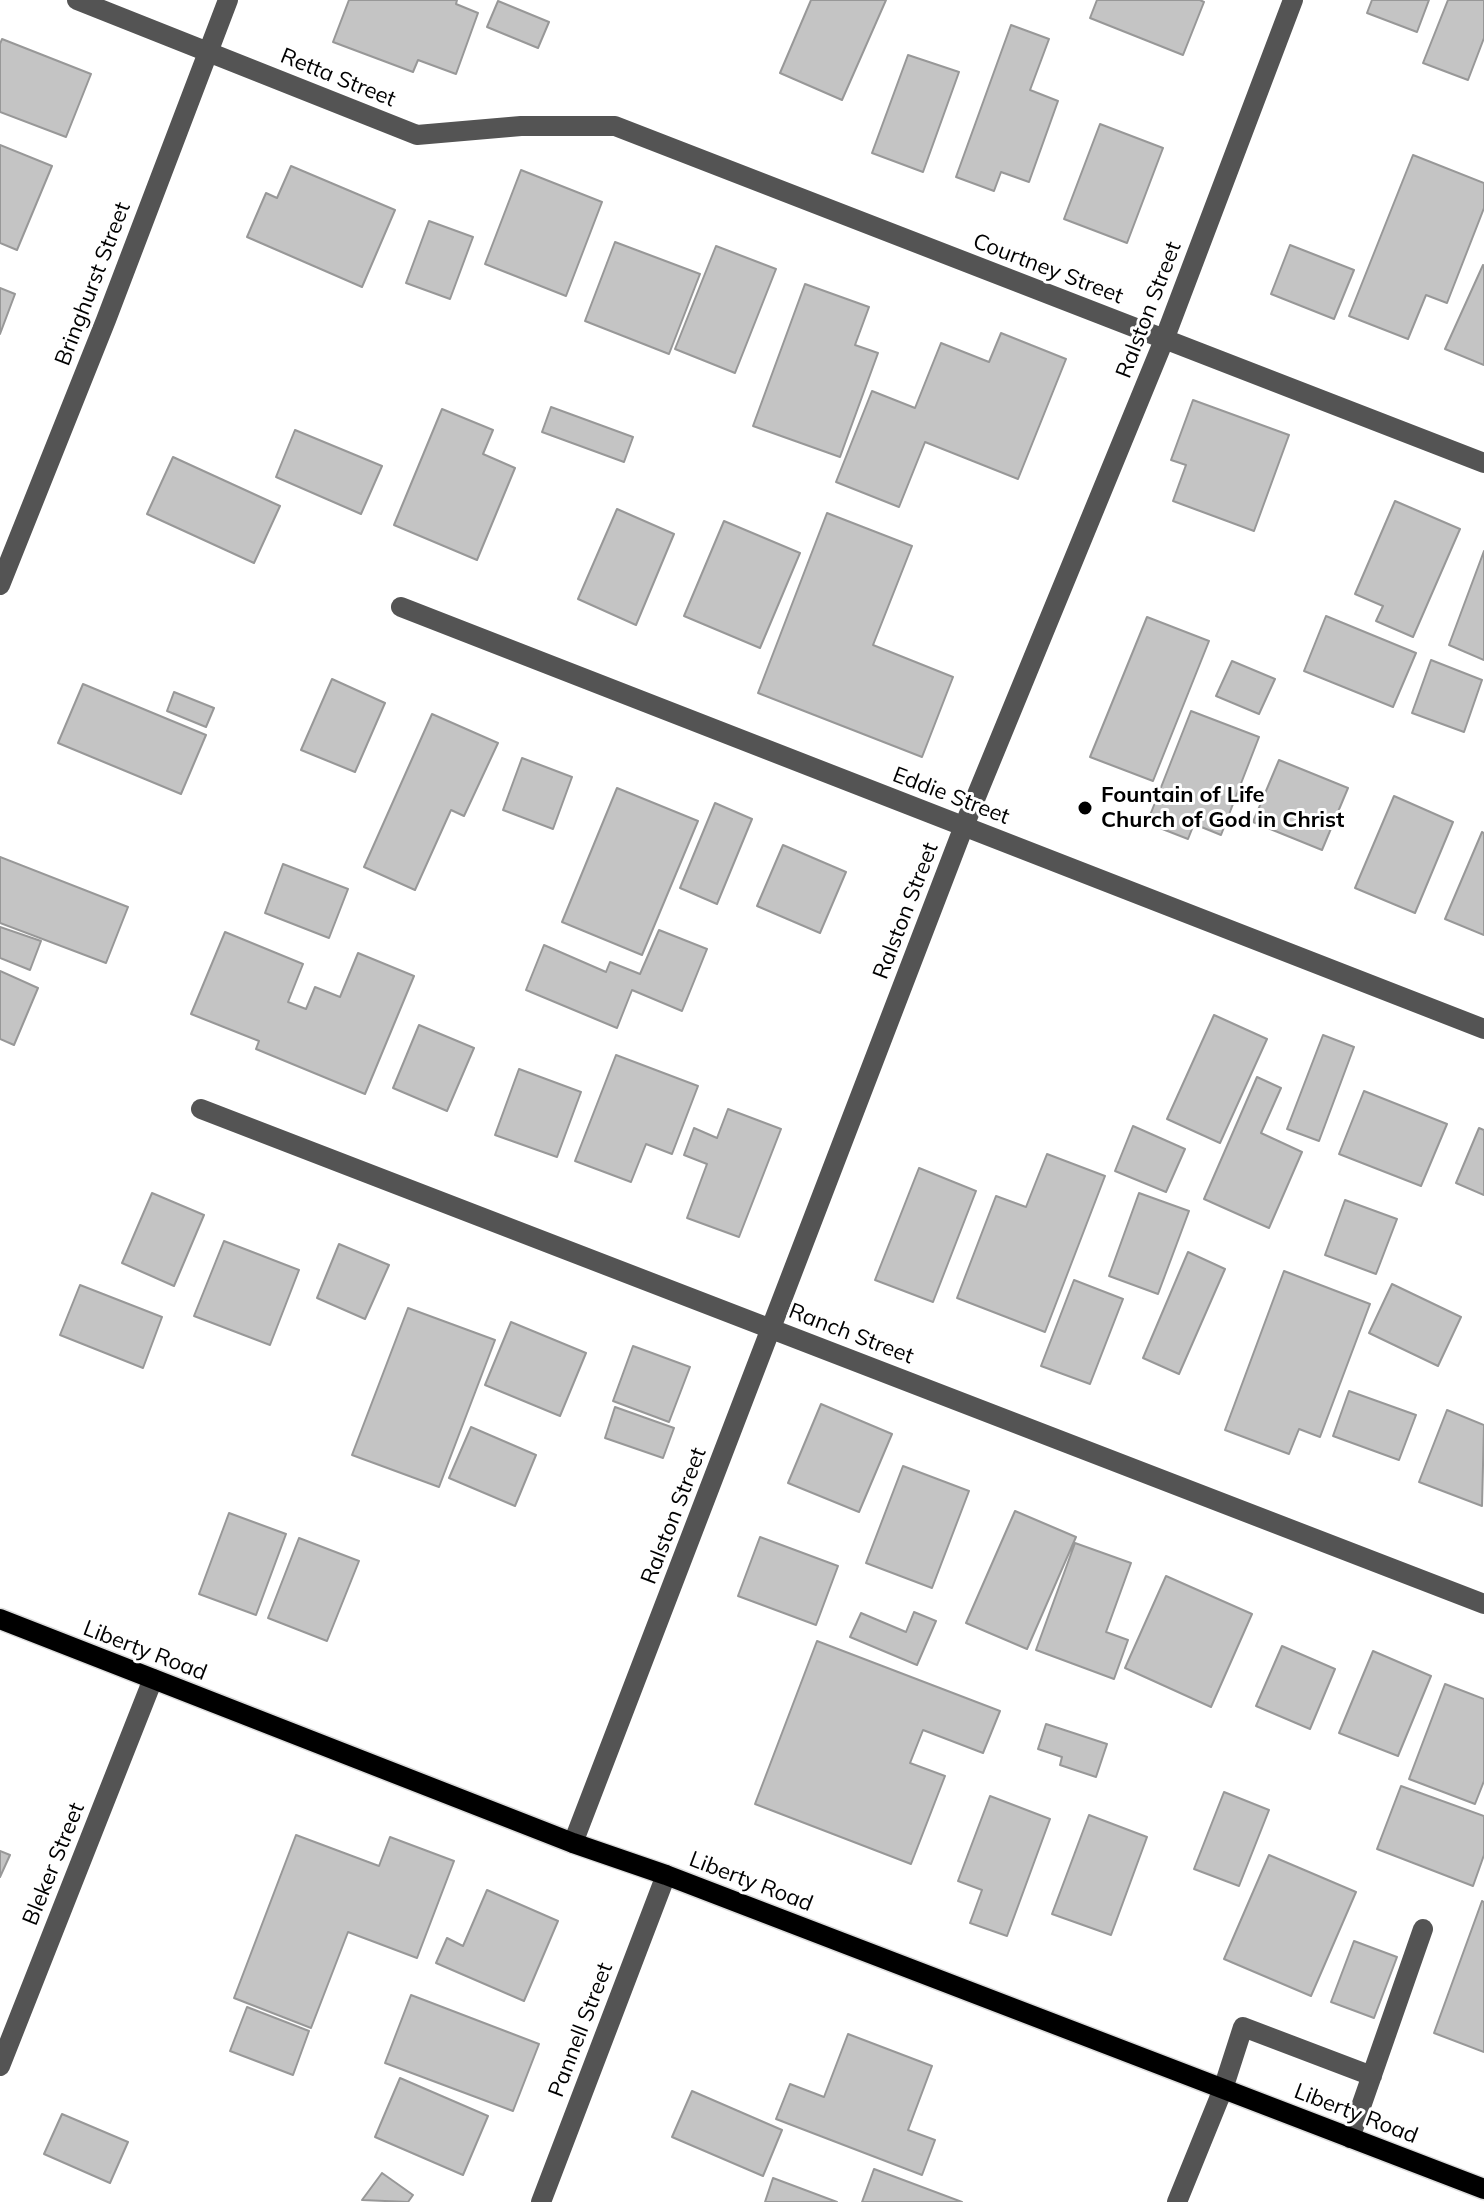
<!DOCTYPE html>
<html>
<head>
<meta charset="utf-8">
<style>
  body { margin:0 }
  canvas { display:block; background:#fff }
</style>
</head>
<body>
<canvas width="1484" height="2202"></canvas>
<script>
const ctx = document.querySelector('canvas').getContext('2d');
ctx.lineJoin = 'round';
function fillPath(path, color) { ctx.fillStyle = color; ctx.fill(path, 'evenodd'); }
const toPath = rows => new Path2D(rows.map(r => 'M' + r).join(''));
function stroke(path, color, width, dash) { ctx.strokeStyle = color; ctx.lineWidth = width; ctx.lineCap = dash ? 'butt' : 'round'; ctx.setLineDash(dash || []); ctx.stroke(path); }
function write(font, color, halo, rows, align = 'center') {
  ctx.font = font + ' Mulish,sans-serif'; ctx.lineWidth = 6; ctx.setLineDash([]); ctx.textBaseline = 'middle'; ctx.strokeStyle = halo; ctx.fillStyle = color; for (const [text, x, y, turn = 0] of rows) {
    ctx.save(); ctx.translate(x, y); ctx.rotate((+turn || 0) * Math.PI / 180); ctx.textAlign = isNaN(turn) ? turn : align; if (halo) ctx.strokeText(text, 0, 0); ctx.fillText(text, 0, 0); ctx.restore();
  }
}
const building = toPath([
  [349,0,457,0,456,4,478,13,456,74,418,60,413,72,333,42,349,0],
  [811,0,886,0,842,100,780,73,811,0],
  [1097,0,1200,0,1204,2,1183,55,1090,18,1097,0],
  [1372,0,1429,0,1417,32,1367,13,1372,0],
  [1448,0,1484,0,1484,38,1468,80,1423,63,1448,0],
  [498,1,549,22,538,48,487,27,498,1],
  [1011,25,1049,39,1030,90,1058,101,1029,182,1001,172,994,191,956,177,1011,25],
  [2,39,91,74,66,137,0,112,0,44,2,39],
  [908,55,959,72,923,172,872,153,908,55],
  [1100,124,1163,148,1127,243,1064,219,1100,124],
  [0,145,52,166,17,250,0,243,0,145],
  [1413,155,1484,183,1484,208,1447,303,1426,295,1408,339,1349,316,1413,155],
  [291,166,395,210,362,287,247,237,266,193,277,198,291,166],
  [521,170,602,202,566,296,485,264,521,170],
  [429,221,473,237,450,299,406,283,429,221],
  [615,242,700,274,669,354,585,321,615,242],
  [1290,245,1354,270,1334,319,1271,294,1290,245],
  [716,246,776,269,735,373,675,349,716,246],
  [1483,265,1484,266,1484,365,1445,349,1483,265],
  [805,284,869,307,855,345,878,353,840,457,753,426,805,284],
  [0,288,15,294,0,334,0,288],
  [1001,333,1066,359,1018,479,925,442,899,507,836,482,872,391,915,408,941,343,989,362,1001,333],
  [1193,400,1289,435,1254,531,1173,501,1186,465,1171,460,1193,400],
  [551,407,633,437,624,462,542,432,551,407],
  [442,409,493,430,483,454,515,468,477,560,394,525,442,409],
  [295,430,382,466,361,514,276,477,295,430],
  [173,457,280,506,254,563,147,514,173,457],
  [1395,501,1460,529,1413,637,1376,621,1383,606,1355,594,1395,501],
  [617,509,674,534,636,625,578,599,617,509],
  [827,513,912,546,873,645,953,677,922,757,758,693,827,513],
  [724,521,800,553,760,648,684,616,724,521],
  [1484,551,1484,660,1449,645,1484,551],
  [1326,616,1416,653,1393,707,1304,671,1326,616],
  [1147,617,1209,641,1153,781,1090,757,1147,617],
  [1431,660,1482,680,1464,732,1412,713,1431,660],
  [1232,661,1275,679,1259,714,1216,696,1232,661],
  [332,679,385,703,355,772,301,750,332,679],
  [83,684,206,735,181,794,58,743,83,684],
  [174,692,214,708,206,727,167,711,174,692],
  [1191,711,1259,737,1221,835,1194,824,1188,839,1147,823,1191,711],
  [432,714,498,743,464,816,451,810,415,890,364,867,432,714],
  [522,758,572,777,553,829,503,810,522,758],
  [1279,760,1348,788,1322,850,1253,822,1279,760],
  [617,788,698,821,642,955,562,922,617,788],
  [1394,796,1453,822,1415,913,1355,888,1394,796],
  [715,803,752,819,717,904,680,888,715,803],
  [1482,832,1484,833,1484,935,1445,919,1482,832],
  [783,845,846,872,820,933,757,906,783,845],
  [0,857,128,907,106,963,0,923,0,857],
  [283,864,348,889,329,938,265,913,283,864],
  [0,927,41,941,30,970,0,958,0,927],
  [659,930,707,949,682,1011,632,990,617,1028,526,990,544,945,606,972,610,962,640,974,659,930],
  [225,932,303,964,288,1002,306,1009,315,987,340,997,358,953,414,976,365,1094,256,1049,259,1041,191,1014,225,932],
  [0,971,38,988,14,1045,0,1039,0,971],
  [1214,1015,1267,1039,1220,1143,1167,1119,1214,1015],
  [419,1025,474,1048,447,1111,393,1088,419,1025],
  [1323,1035,1354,1047,1319,1141,1287,1129,1323,1035],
  [616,1055,698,1086,672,1154,646,1144,631,1182,575,1161,616,1055],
  [519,1069,581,1092,557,1157,495,1135,519,1069],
  [1257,1077,1281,1088,1261,1133,1302,1152,1269,1228,1204,1199,1257,1077],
  [1364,1091,1447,1124,1421,1186,1339,1154,1364,1091],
  [728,1109,781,1129,739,1237,687,1218,707,1164,684,1155,694,1128,717,1138,728,1109],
  [1133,1126,1185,1149,1166,1192,1115,1171,1133,1126],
  [1479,1128,1484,1130,1484,1195,1456,1183,1479,1128],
  [1047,1154,1105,1176,1045,1332,957,1298,996,1196,1026,1207,1047,1154],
  [919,1168,976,1191,933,1302,875,1280,919,1168],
  [152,1193,204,1215,174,1286,122,1263,152,1193],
  [1139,1193,1189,1211,1158,1294,1109,1276,1139,1193],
  [1345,1200,1397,1219,1376,1274,1325,1255,1345,1200],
  [224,1241,299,1270,270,1345,194,1316,224,1241],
  [339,1244,389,1265,365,1319,317,1298,339,1244],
  [1188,1252,1225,1269,1179,1374,1143,1358,1188,1252],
  [1284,1271,1370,1304,1320,1437,1299,1429,1289,1454,1225,1430,1284,1271],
  [1074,1280,1123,1299,1090,1384,1041,1366,1074,1280],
  [1392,1284,1461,1317,1438,1366,1369,1333,1392,1284],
  [80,1285,162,1317,143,1368,60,1335,80,1285],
  [408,1308,495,1340,439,1487,352,1455,408,1308],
  [511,1322,586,1353,560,1416,485,1385,511,1322],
  [633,1346,690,1367,669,1422,613,1401,633,1346],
  [1349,1391,1416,1415,1399,1460,1333,1436,1349,1391],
  [821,1404,892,1434,859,1512,788,1483,821,1404],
  [615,1407,674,1428,663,1458,605,1438,615,1407],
  [1447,1410,1484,1425,1482,1506,1419,1482,1447,1410],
  [471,1427,536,1455,515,1506,449,1478,471,1427],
  [903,1466,969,1491,932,1588,866,1563,903,1466],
  [1015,1511,1076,1537,1027,1649,966,1623,1015,1511],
  [229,1513,286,1534,256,1615,199,1594,229,1513],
  [760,1537,838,1566,816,1625,738,1596,760,1537],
  [299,1538,359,1561,327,1641,268,1618,299,1538],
  [1075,1543,1131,1563,1106,1632,1128,1640,1114,1679,1036,1650,1075,1543],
  [1166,1576,1252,1614,1211,1707,1125,1668,1166,1576],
  [914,1612,936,1621,917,1665,850,1637,861,1613,906,1632,914,1612],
  [817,1641,1000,1711,983,1753,923,1730,910,1763,945,1776,911,1864,755,1804,817,1641],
  [1282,1646,1335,1669,1310,1729,1256,1706,1282,1646],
  [1373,1651,1431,1676,1398,1756,1339,1733,1373,1651],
  [1445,1684,1484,1699,1484,1781,1475,1804,1409,1779,1445,1684],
  [1046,1724,1107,1744,1096,1777,1060,1765,1062,1757,1038,1749,1046,1724],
  [1401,1786,1484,1816,1484,1855,1473,1886,1377,1849,1401,1786],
  [1224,1792,1269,1810,1239,1886,1194,1869,1224,1792],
  [990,1796,1050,1819,1007,1936,970,1923,982,1890,958,1881,990,1796],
  [1089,1815,1147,1837,1111,1935,1052,1914,1089,1815],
  [296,1835,379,1866,390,1837,454,1861,417,1958,348,1932,311,2028,234,1998,296,1835],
  [0,1851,10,1855,0,1877,0,1851],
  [1269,1855,1356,1892,1311,1996,1224,1959,1269,1855],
  [487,1890,558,1921,524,2001,436,1963,447,1938,463,1946,487,1890],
  [1482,1901,1484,1902,1484,2052,1434,2033,1482,1901],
  [1354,1941,1397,1957,1374,2018,1331,2002,1354,1941],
  [411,1995,539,2044,513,2111,385,2063,411,1995],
  [247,2007,309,2031,293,2075,230,2051,247,2007],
  [848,2034,932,2066,908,2130,935,2140,922,2175,776,2119,790,2084,824,2097,848,2034],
  [400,2078,488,2116,463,2175,375,2137,400,2078],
  [692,2091,782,2130,763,2176,672,2137,692,2091],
  [62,2114,128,2142,110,2183,44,2154,62,2114],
  [874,2169,962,2202,862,2202,874,2169],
  [382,2173,413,2195,408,2202,362,2200,382,2173],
  [773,2178,837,2202,765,2202,773,2178]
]);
fillPath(building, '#c4c4c4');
stroke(building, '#989898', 2);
const major = toPath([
  [0,1619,573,1843,666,1875,1484,2189]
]);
stroke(major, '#dbdbdb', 23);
stroke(toPath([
  [77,0,417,135,521,126,615,126,1484,463],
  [0,585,106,320,228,0],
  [401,607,1484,1029],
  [201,1109,1484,1604],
  [573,1843,964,826,1164,340,1293,0],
  [0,2066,153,1679],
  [1350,2138,1423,1929],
  [541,2202,666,1875],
  [1177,2202,1223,2089,1243,2027,1372,2076]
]), '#545454', 20);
stroke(major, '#000', 20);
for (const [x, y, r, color] of [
  [1085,808,8,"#000"]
]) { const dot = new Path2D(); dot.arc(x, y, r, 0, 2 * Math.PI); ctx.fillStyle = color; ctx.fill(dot); stroke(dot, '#fff', 3); }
write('22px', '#000', '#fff', [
  ["Retta Street",338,78,22],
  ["Courtney Street",1048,269,21],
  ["Bringhurst Street",93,284,-69],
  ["Ralston Street",1149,310,-69],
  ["Eddie Street",951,796,21],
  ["Ralston Street",906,911,-69],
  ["Ranch Street",851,1334,21],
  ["Ralston Street",674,1516,-69],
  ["Liberty Road",145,1651,21],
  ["Bleker Street",54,1864,-68],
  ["Liberty Road",751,1882,21],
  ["Pannell Street",581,2030,-69],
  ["Liberty Road",1356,2114,21]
]);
write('bold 22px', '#000', '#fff', [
  ["Fountain of Life",1101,795],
  ["Church of God in Christ",1101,820]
], 'left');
</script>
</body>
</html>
